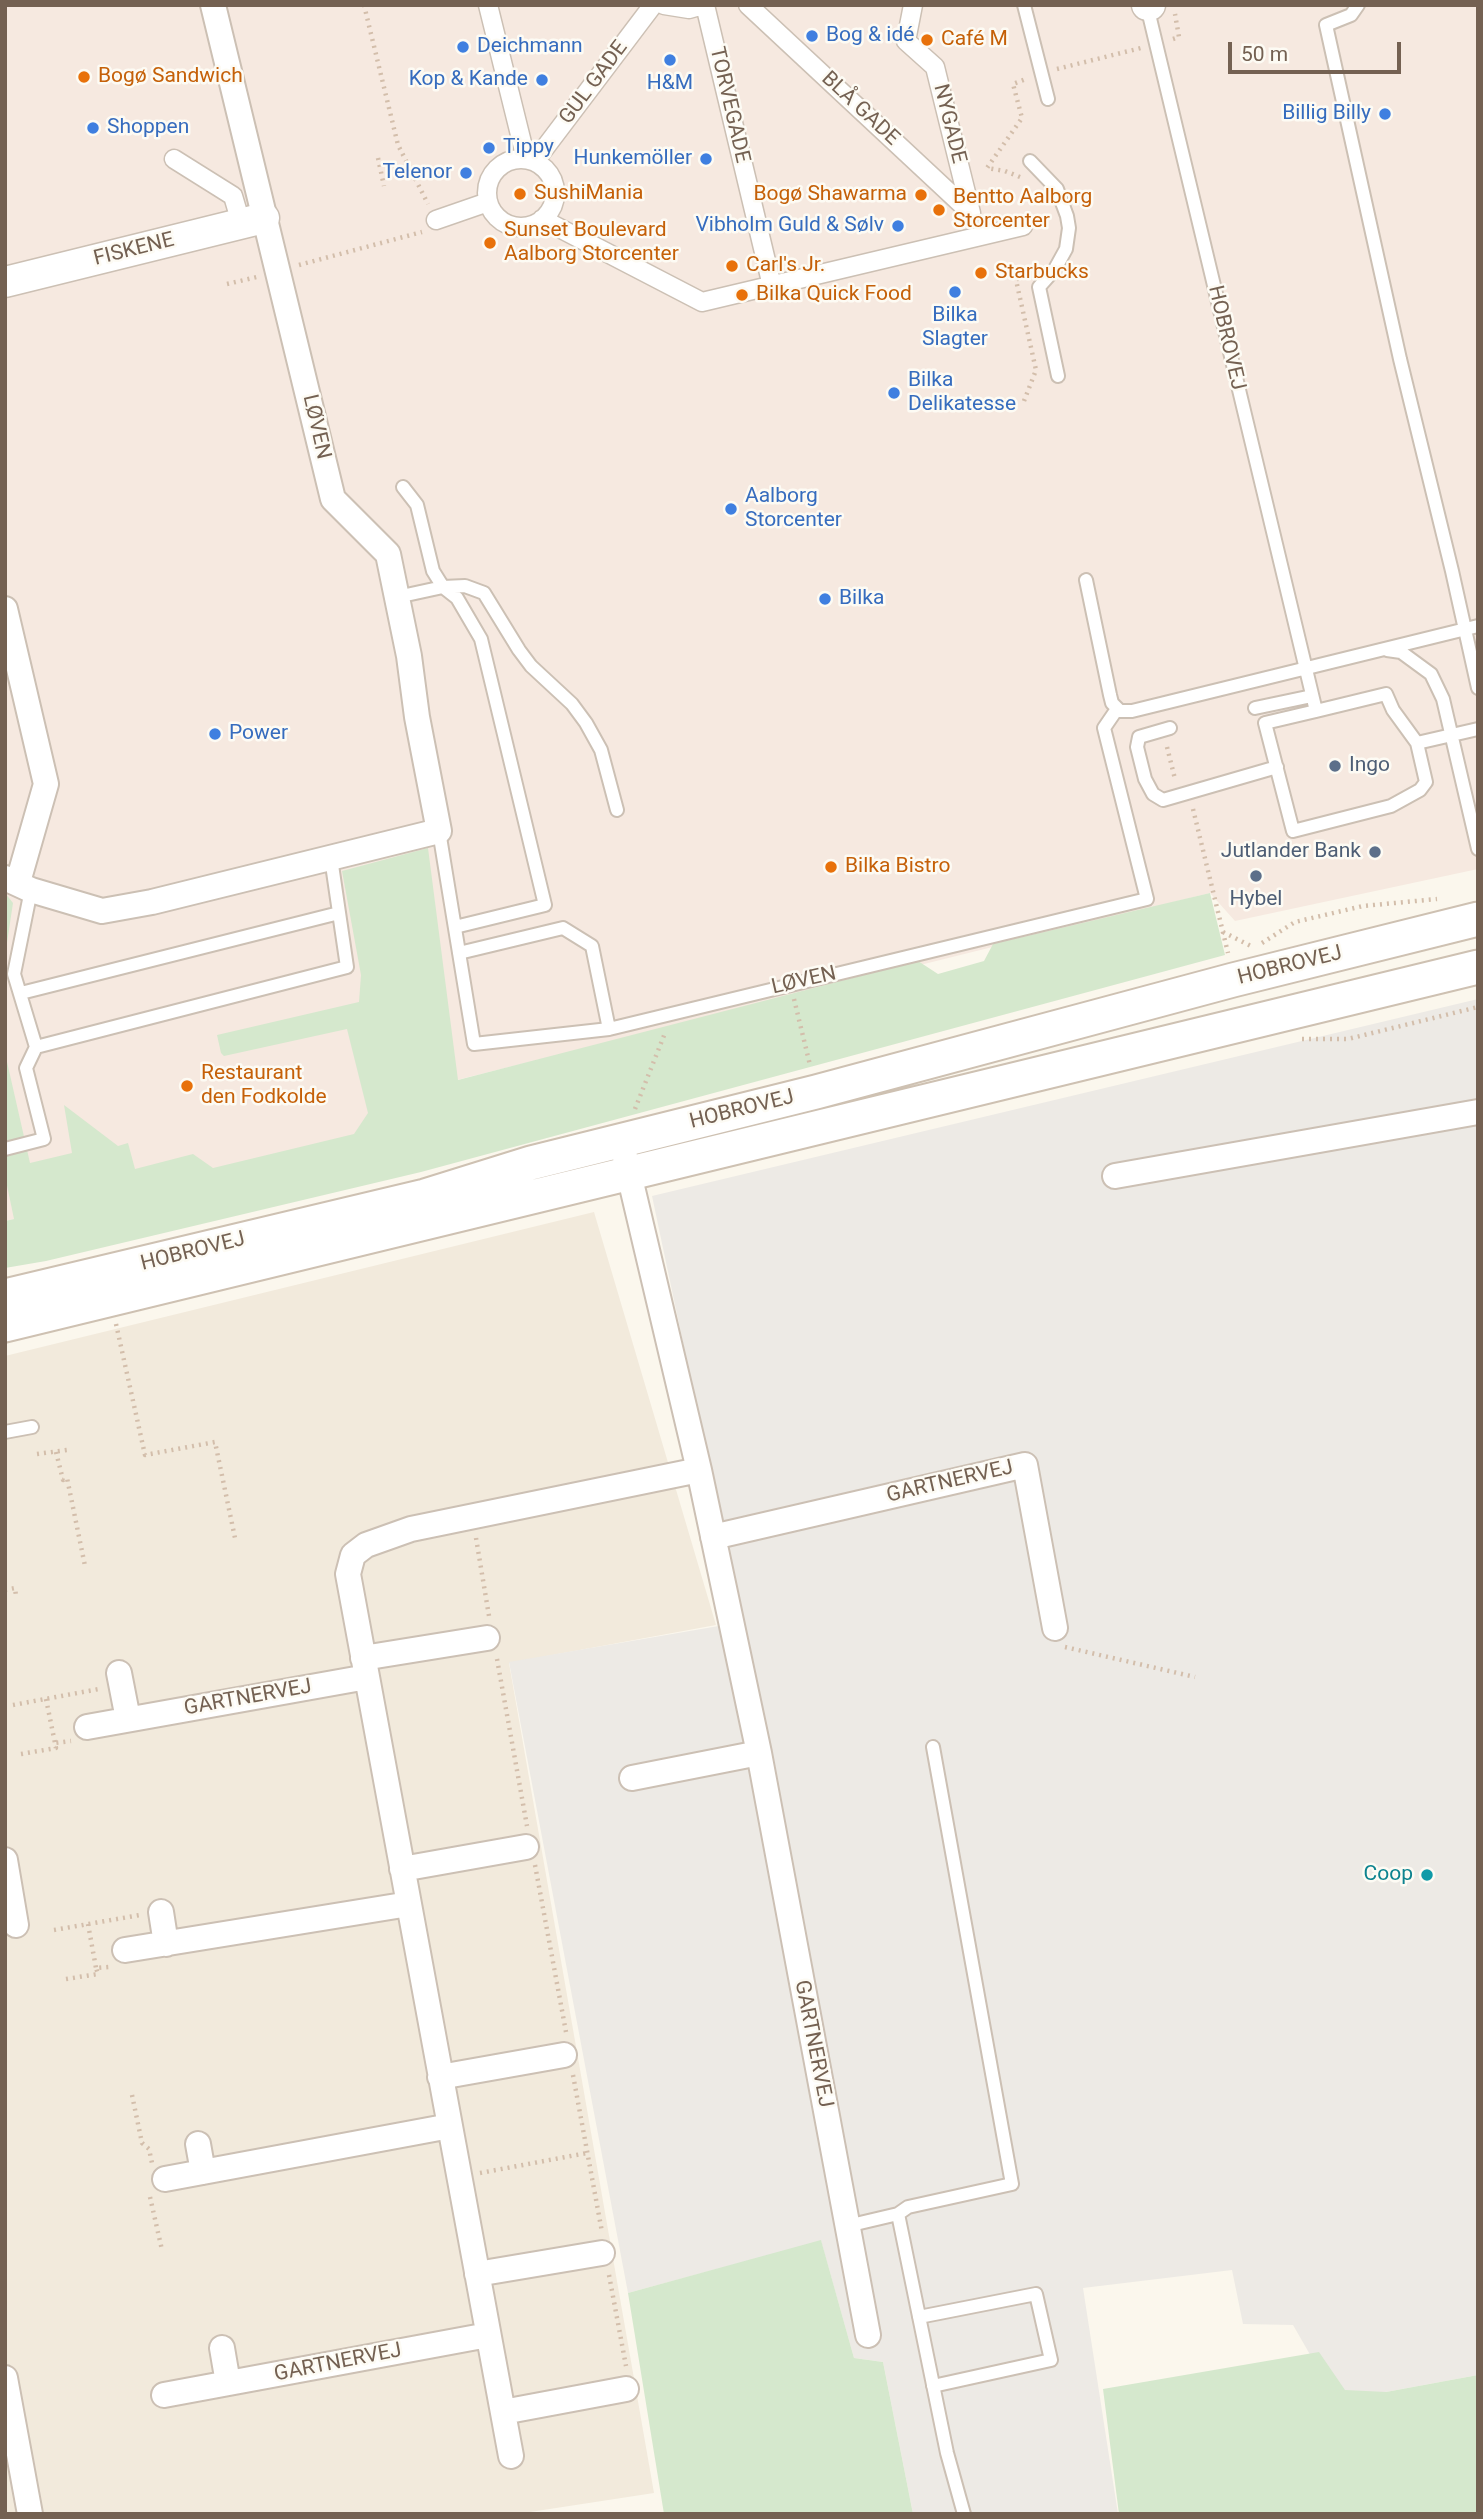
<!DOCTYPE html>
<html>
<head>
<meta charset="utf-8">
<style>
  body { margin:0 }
  #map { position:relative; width:1483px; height:2519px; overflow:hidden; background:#fbf7ed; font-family:Roboto,sans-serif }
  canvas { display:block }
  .frame { position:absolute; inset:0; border:7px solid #746152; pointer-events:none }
  .scale { position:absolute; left:1228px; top:42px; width:173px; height:32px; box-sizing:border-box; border:4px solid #746152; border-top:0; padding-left:9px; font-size:21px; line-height:24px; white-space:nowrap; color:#746152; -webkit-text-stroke:5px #fdfbf4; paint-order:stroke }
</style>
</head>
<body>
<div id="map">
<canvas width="1483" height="2519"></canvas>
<div class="frame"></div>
<div class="scale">50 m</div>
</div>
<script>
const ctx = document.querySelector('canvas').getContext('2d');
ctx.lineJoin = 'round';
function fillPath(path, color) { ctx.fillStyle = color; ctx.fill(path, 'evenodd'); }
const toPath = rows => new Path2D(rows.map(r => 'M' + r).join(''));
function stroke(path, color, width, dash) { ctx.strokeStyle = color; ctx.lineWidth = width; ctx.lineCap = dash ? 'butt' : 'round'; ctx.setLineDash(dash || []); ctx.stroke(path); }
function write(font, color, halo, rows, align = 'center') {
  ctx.font = font + ' Roboto,sans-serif'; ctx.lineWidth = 5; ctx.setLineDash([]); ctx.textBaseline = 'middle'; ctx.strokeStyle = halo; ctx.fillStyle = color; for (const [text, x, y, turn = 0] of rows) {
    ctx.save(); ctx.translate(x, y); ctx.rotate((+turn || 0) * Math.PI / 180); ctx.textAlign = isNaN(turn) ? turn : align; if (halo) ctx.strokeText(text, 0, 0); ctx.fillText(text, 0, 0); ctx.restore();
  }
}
fillPath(toPath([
  [594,1212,716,1625,509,1663,654,2493,517,2514,5,2514,5,1356]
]), '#f2eadc');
fillPath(toPath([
  [5,5,1478,5,1478,869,1235,921,1210,893,457,1080,370,1138,5,1221]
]), '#f6e9e0');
fillPath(toPath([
  [1478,999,1478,2375,1386,2392,1335,2398,1293,2325,1243,2324,1232,2270,1083,2288,1118,2514,913,2514,883,2362,854,2358,821,2241,628,2293,509,1662,742,1622,652,1196]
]), '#edeae5');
fillPath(toPath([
  [428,848,458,1080,918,961,938,974,984,961,993,944,1210,893,1225,955,421,1172,46,1261,5,1268,5,1221,14,1219,5,1176,5,1053,30,1163,72,1153,64,1105,118,1146,128,1143,135,1169,193,1154,213,1168,354,1134,368,1113,347,1029,224,1056,221,1053,217,1035,359,1002,361,975,342,871],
  [5,893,13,903,5,956],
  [821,2240,854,2358,883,2362,913,2514,664,2514,628,2293],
  [1319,2352,1345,2390,1386,2392,1478,2375,1478,2514,1119,2514,1103,2389]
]), '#d5e8cd');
const service = toPath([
  [1024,5,1048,99],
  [1358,5,1351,15,1326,25,1400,359,1452,571,1478,688],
  [1147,6,1316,711,1265,723,1293,831,1391,806,1420,790,1426,782,1417,743,1393,710,1386,694,1316,711],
  [1030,161,1057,189,1067,216,1069,228,1066,249,1055,269,1039,287,1058,376],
  [403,487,417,505,433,571,443,587,457,598,481,639,545,905,455,927],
  [1086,580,1110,695,1112,703,1120,711,1132,711,1478,626],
  [397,597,443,587,465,586,484,593,519,650,531,666,572,704,586,723,601,750,617,810],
  [1387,650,1401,652,1431,674,1443,699,1478,849],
  [1255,708,1312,696],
  [1170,728,1139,737,1137,747,1145,779,1153,794,1163,800,1277,767],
  [1417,743,1478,729],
  [439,831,474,1044,609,1029,1147,899,1104,728,1117,709],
  [31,890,14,974,36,1047,347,967,331,858],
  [459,953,563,928,592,946,609,1029],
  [21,993,339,913],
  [5,1149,44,1139,26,1068,36,1047],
  [5,1432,32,1427],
  [898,2214,947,2453,964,2514],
  [847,2226,898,2214,908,2207,1012,2184,933,1747],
  [919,2317,1036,2294,1051,2360,933,2386]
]);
const pedestrian = toPath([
  [488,5,526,159],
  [664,5,689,9,703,5],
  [705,5,772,286],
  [748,5,971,213],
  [913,5,906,41,935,67,971,213],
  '487 193a34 34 0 1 1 68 0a34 34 0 1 1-68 0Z',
  [174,159,233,196,241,223],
  [535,161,653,5],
  [542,219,702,302,1023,226],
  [436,220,488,202]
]);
const minor = toPath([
  [5,609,46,784,18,882],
  [5,878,31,890,102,911,152,902,439,831,417,717,409,656,388,554,333,499,213,5],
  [621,1140,699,1470,759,1753,868,2335],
  [1115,1176,1478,1112],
  [713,1537,1025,1465,1055,1628],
  [363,1658,487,1638],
  [119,1673,128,1719],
  [87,1727,367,1677],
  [632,1778,759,1753],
  [5,1860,16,1925],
  [402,1869,526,1847],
  [161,1912,166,1944],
  [125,1950,409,1904],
  [440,2077,564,2055],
  [198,2144,203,2172],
  [165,2179,450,2126],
  [477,2274,602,2253],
  [222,2348,228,2383],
  [5,2378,30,2514],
  [164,2395,488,2335],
  [503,2412,626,2389],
  [511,2456,348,1574,353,1555,366,1545,411,1529,699,1470]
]);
const tertiary = toPath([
  [1147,5,1150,5],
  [5,282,264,218]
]);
const secondary = toPath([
  [5,1296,425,1196,531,1163,816,1092,1233,980,1478,919],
  [5,1325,1478,967]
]);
stroke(service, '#ccc0b4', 16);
stroke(pedestrian, '#ccc0b4', 21);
stroke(minor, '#ccc0b4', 28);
stroke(tertiary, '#ccc0b4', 33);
stroke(secondary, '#cec1b2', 37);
stroke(toPath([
  [364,5,398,145,428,204],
  [1173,39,1179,37,1175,14],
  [1057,69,1141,48],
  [378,158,384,186],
  [1020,177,1005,171,987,168,1022,118,1013,84,1026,79],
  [299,265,422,232],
  [227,284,257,277],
  [1024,401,1036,370,1016,280,1029,270],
  [1167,747,1175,779],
  [1193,809,1228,953],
  [1223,932,1253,947],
  [1262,943,1295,922,1363,906,1437,899],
  [794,999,810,1065],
  [1302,1039,1348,1039,1478,1007],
  [635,1109,665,1033],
  [116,1324,145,1455,215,1442,235,1538],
  [56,1452,63,1480,67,1478,85,1566],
  [37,1454,67,1450],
  [476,1538,489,1616],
  [5,1590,15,1588,16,1596],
  [1065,1647,1195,1677],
  [497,1659,527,1826],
  [46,1699,55,1743],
  [13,1705,99,1689],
  [21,1754,56,1748,55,1743,71,1741],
  [535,1865,566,2032],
  [88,1924,96,1968],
  [54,1930,140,1915],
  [66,1979,98,1974,96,1968,109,1967],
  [573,2075,602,2232],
  [132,2095,142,2143,149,2149,152,2163],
  [480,2173,587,2153],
  [150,2197,162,2250],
  [609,2275,626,2366]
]), '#d3beab', 4.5, [2, 5]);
stroke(service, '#fff', 12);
stroke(pedestrian, '#fff', 18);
stroke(minor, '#fff', 24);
stroke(tertiary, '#fff', 30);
stroke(secondary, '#fff', 33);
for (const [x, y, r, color] of [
  [812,36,7,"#3f7fe0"],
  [927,40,7,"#e8710a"],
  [463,47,7,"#3f7fe0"],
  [670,60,7,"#3f7fe0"],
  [84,77,7,"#e8710a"],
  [542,80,7,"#3f7fe0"],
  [1385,114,7,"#3f7fe0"],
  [93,128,7,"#3f7fe0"],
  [489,148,7,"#3f7fe0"],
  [706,159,7,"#3f7fe0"],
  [466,173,7,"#3f7fe0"],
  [520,194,7,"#e8710a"],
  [921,195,7,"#e8710a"],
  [939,210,7,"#e8710a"],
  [898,226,7,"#3f7fe0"],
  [490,243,7,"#e8710a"],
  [732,266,7,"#e8710a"],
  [981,273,7,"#e8710a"],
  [955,292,7,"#3f7fe0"],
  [742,295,7,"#e8710a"],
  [894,393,7,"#3f7fe0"],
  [731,509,7,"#3f7fe0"],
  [825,599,7,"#3f7fe0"],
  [215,734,7,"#3f7fe0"],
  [1335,766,7,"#5c6f8a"],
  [1375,852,7,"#5c6f8a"],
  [831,867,7,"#e8710a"],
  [1256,876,7,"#5c6f8a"],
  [187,1086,7,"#e8710a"],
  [1427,1875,7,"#0f9aa8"]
]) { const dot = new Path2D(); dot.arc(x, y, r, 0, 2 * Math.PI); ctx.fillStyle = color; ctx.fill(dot); stroke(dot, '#fdfbf4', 2.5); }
write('21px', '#366cbe', '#fdfbf4', [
  ["Bog & idé",826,36],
  ["Deichmann",477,47],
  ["Kop & Kande",528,80,"right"],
  ["H&M",670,84,"center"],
  ["Billig Billy",1371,114,"right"],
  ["Shoppen",107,128],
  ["Tippy",503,148],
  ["Hunkemöller",692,159,"right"],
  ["Telenor",452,173,"right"],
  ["Vibholm Guld & Sølv",884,226,"right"],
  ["Bilka",955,316,"center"],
  ["Slagter",955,340,"center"],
  ["Bilka",908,381],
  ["Delikatesse",908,405],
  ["Aalborg",745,497],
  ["Storcenter",745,521],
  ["Bilka",839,599],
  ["Power",229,734]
], 'left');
write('21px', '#c56008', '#fdfbf4', [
  ["Café M",941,40],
  ["Bogø Sandwich",98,77],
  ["SushiMania",534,194],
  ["Bogø Shawarma",907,195,"right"],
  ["Bentto Aalborg",953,198],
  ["Storcenter",953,222],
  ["Sunset Boulevard",504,231],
  ["Aalborg Storcenter",504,255],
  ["Carl's Jr.",746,266],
  ["Starbucks",995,273],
  ["Bilka Quick Food",756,295],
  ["Bilka Bistro",845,867],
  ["Restaurant",201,1074],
  ["den Fodkolde",201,1098]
], 'left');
write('21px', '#746152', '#fdfbf4', [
  ["GUL GADE",594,83,-53],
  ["TORVEGADE",729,105,77],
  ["BLÅ GADE",860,109,43],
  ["NYGADE",949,124,76],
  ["FISKENE",134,250,-14],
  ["HOBROVEJ",1226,338,77],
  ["LØVEN",316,427,77],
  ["HOBROVEJ",1290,966,-14],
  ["LØVEN",804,981,-13],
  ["HOBROVEJ",742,1110,-14],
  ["HOBROVEJ",193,1252,-14],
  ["GARTNERVEJ",950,1482,-13],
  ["GARTNERVEJ",248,1698,-10],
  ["GARTNERVEJ",813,2044,79],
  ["GARTNERVEJ",338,2363,-11]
]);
write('21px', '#4e5e75', '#fdfbf4', [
  ["Ingo",1349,766],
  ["Jutlander Bank",1361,852,"right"],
  ["Hybel",1256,900,"center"]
], 'left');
write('21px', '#0d838f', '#fdfbf4', [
  ["Coop",1413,1875]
], 'right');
</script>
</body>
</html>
